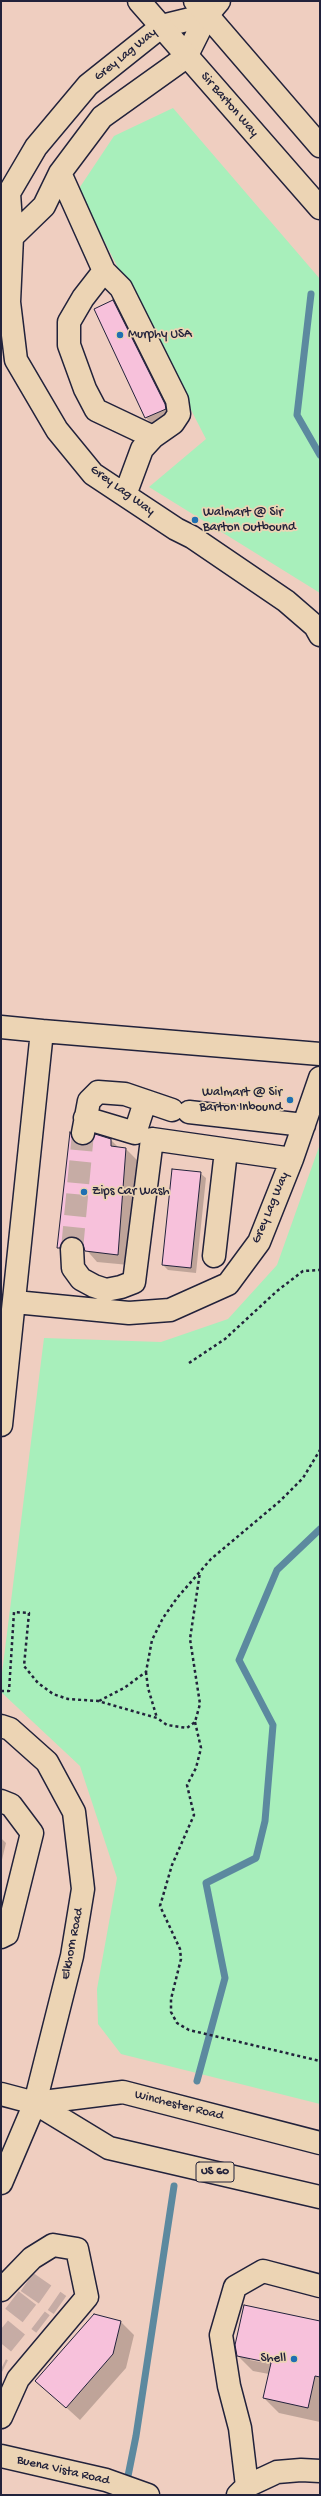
<!DOCTYPE html>
<html>
<head>
<meta charset="utf-8">
<style>
  body { margin:0 }
  #map { position:relative; width:321px; height:2496px; overflow:hidden; background:#efcec0; font-family:"Gochi Hand",sans-serif }
  canvas { display:block }
  .frame { position:absolute; inset:0; border:2px solid #22223b; pointer-events:none }
</style>
</head>
<body>
<div id="map">
<canvas width="321" height="2496"></canvas>
<div class="frame"></div>
</div>
<script>
const ctx = document.querySelector('canvas').getContext('2d');
ctx.lineJoin = 'round';
function fillPath(path, color) { ctx.fillStyle = color; ctx.fill(path, 'evenodd'); }
const toPath = rows => new Path2D(rows.map(r => 'M' + r).join(''));
function stroke(path, color, width, dash) { ctx.strokeStyle = color; ctx.lineWidth = width; ctx.lineCap = dash ? 'butt' : 'round'; ctx.setLineDash(dash || []); ctx.stroke(path); }
function write(font, color, halo, rows, align = 'center') {
  ctx.font = font + ' "Gochi Hand",sans-serif'; ctx.lineWidth = 3.5; ctx.setLineDash([]); ctx.textBaseline = 'middle'; ctx.strokeStyle = halo; ctx.fillStyle = color; for (const [text, x, y, turn = 0] of rows) {
    ctx.save(); ctx.translate(x, y); ctx.rotate((+turn || 0) * Math.PI / 180); ctx.textAlign = isNaN(turn) ? turn : align; if (halo) ctx.strokeText(text, 0, 0); ctx.fillText(text, 0, 0); ctx.restore();
  }
}
fillPath(toPath([
  [173,108,320,279,320,593,149,487,206,439,78,190,114,136],
  [320,1144,320,2104,121,2054,98,2024,97,1989,117,1878,80,1766,1,1692,1,1681,44,1338,161,1342,228,1319,277,1265]
]), '#a8efbb');
fillPath(toPath([
  [113,301,126,315,178,422,159,431,146,418,95,310],
  [71,1134,82,1146,111,1140,119,1148,126,1149,137,1160,129,1265,97,1262,84,1247,76,1250,69,1259,58,1247],
  [200,1173,206,1178,196,1273,168,1270,163,1265],
  [1,1838,6,1843,1,1864],
  [121,2322,134,2335,126,2368,80,2420,37,2381],
  [320,2322,320,2422,279,2413,264,2398,269,2374,253,2371,238,2356],
  [250,2358,276,2363,275,2365,250,2360]
]), '#0003');
stroke(toPath([
  [311,294,297,415,320,455],
  [197,2081,225,1978,206,1883,256,1858,265,1821,273,1725,239,1660,277,1570,320,1529],
  [126,2486,136,2436,174,2186]
]), '#5c899f', 7);
const building = toPath([
  [113,300,165,404,166,409,145,418,94,309,113,300],
  [70,1132,75,1142,80,1145,92,1141,95,1134,111,1139,111,1146,126,1148,118,1255,85,1251,82,1242,72,1237,65,1239,60,1248,57,1248,70,1132],
  [172,1169,201,1172,191,1268,162,1265,172,1169],
  [244,2305,320,2321,320,2377,315,2376,308,2408,263,2398,271,2363,237,2356,235,2345,244,2305],
  [94,2314,121,2321,113,2354,66,2408,35,2381,94,2314]
]);
fillPath(building, '#f7c1db');
stroke(building, '#22223b', 1);
stroke(toPath([
  [72,1249,83,1133],
  [27,2282,60,2305],
  [12,2300,43,2324],
  [1,2329,23,2347],
  [1,2369,3,2370]
]), '#c6aca5', 22, [22, 11]);
const minor = toPath([
  [207,15,162,26,88,85,36,147,9,193,12,237,9,302,16,360,57,430,93,474,176,529,192,537,286,601,315,626,320,635],
  [60,173,104,271,121,288,177,400,179,414,173,423,153,437,142,449,125,495],
  [12,237,44,206,60,173,102,117,186,57,207,15,219,1],
  [104,271,83,298,69,322,69,345,85,389,96,410,153,437],
  [1,1027,42,1031],
  [189,1112,304,1125],
  [85,1118,135,1133,145,1102],
  [83,1133,89,1101,98,1092,125,1094,172,1110],
  [72,1249,73,1268,81,1279,94,1286,106,1290,121,1287,134,1282,152,1139,292,1159],
  [214,1256,226,1151],
  [15,1302,129,1313,170,1310,228,1284,259,1242,292,1159,320,1078],
  [1,1425,42,1031,320,1054],
  [1,1726,10,1729,47,1762,74,1812,83,1889,72,1956,35,2103,1,2183],
  [1,1801,11,1805,32,1833,7,1934,1,1937],
  [1,2290,32,2258,53,2245,77,2249,87,2297,18,2379,1,2417],
  [1,2456,106,2480,148,2495],
  [247,2486,240,2428,229,2386,221,2335,235,2287,263,2271,320,2286],
  [238,2495,247,2486,277,2472,301,2470,320,2471]
]);
const major = toPath([
  [139,1,320,208],
  [195,1,320,146]
]);
const highway = toPath([
  [1,2094,35,2103,109,2148,320,2197],
  [35,2103,123,2092,320,2143]
]);
stroke(minor, '#22223b', 25);
stroke(major, '#22223b', 25);
stroke(highway, '#22223b', 25);
stroke(toPath([
  [189,1363,225,1339,277,1291,303,1271,320,1270],
  [146,1672,148,1688,157,1718],
  [1,1691,9,1691,14,1612,29,1613,24,1666,38,1683,53,1694,68,1699,98,1701,157,1718,167,1725,187,1728,195,1722,200,1704,190,1639,200,1572],
  [99,1701,124,1688,146,1672,152,1640,163,1618,177,1598,211,1559,280,1501,303,1478,320,1450],
  [195,1722,201,1748,196,1768,187,1785,194,1815,172,1865,160,1906,180,1949,181,1959,171,1999,171,2012,177,2023,189,2030,320,2061]
]), '#22223b', 2.5, [3, 3]);
stroke(minor, '#ecd4b4', 22);
stroke(major, '#ecd4b4', 22);
stroke(highway, '#ecd4b4', 22);
for (const [x, y, r, color] of [
  [120,335,4,"#1f6fb2"],
  [195,520,4,"#1f6fb2"],
  [290,1100,4,"#1f6fb2"],
  [84,1192,4,"#1f6fb2"],
  [294,2359,4,"#1f6fb2"]
]) { const dot = new Path2D(); dot.arc(x, y, r, 0, 2 * Math.PI); ctx.fillStyle = color; ctx.fill(dot); stroke(dot, '#ecd4b4', 1.5); }
for (const [x, y, w] of [
  [215,2172,38]
]) { const box = new Path2D(); box.roundRect(x - w / 2, y - 10, w, 20, 3); ctx.fillStyle = '#ecd4b4'; ctx.fill(box); stroke(box, '#22223b', 1); }
write('bold 12px', '#22223b', null, [
  ["US 60",215,2172]
]);
write('13px', '#22223b', '#ecd4b4', [
  ["Grey Lag Way",126,55,-39],
  ["Sir Barton Way",229,105,49],
  ["Grey Lag Way",122,491,36],
  ["Grey Lag Way",271,1208,-67],
  ["Elkhorn Road",73,1944,-79],
  ["Winchester Road",179,2106,14],
  ["Buena Vista Road",63,2471,13]
]);
write('13px', '#22223b', '#ecd4b4', [
  ["Murphy USA",128,335],
  ["Walmart @ Sir",203,513],
  ["Barton Outbound",203,528],
  ["Walmart @ Sir",282,1093,"right"],
  ["Barton Inbound",282,1108,"right"],
  ["Zips Car Wash",92,1192],
  ["Shell",286,2359,"right"]
], 'left');
</script>
</body>
</html>
